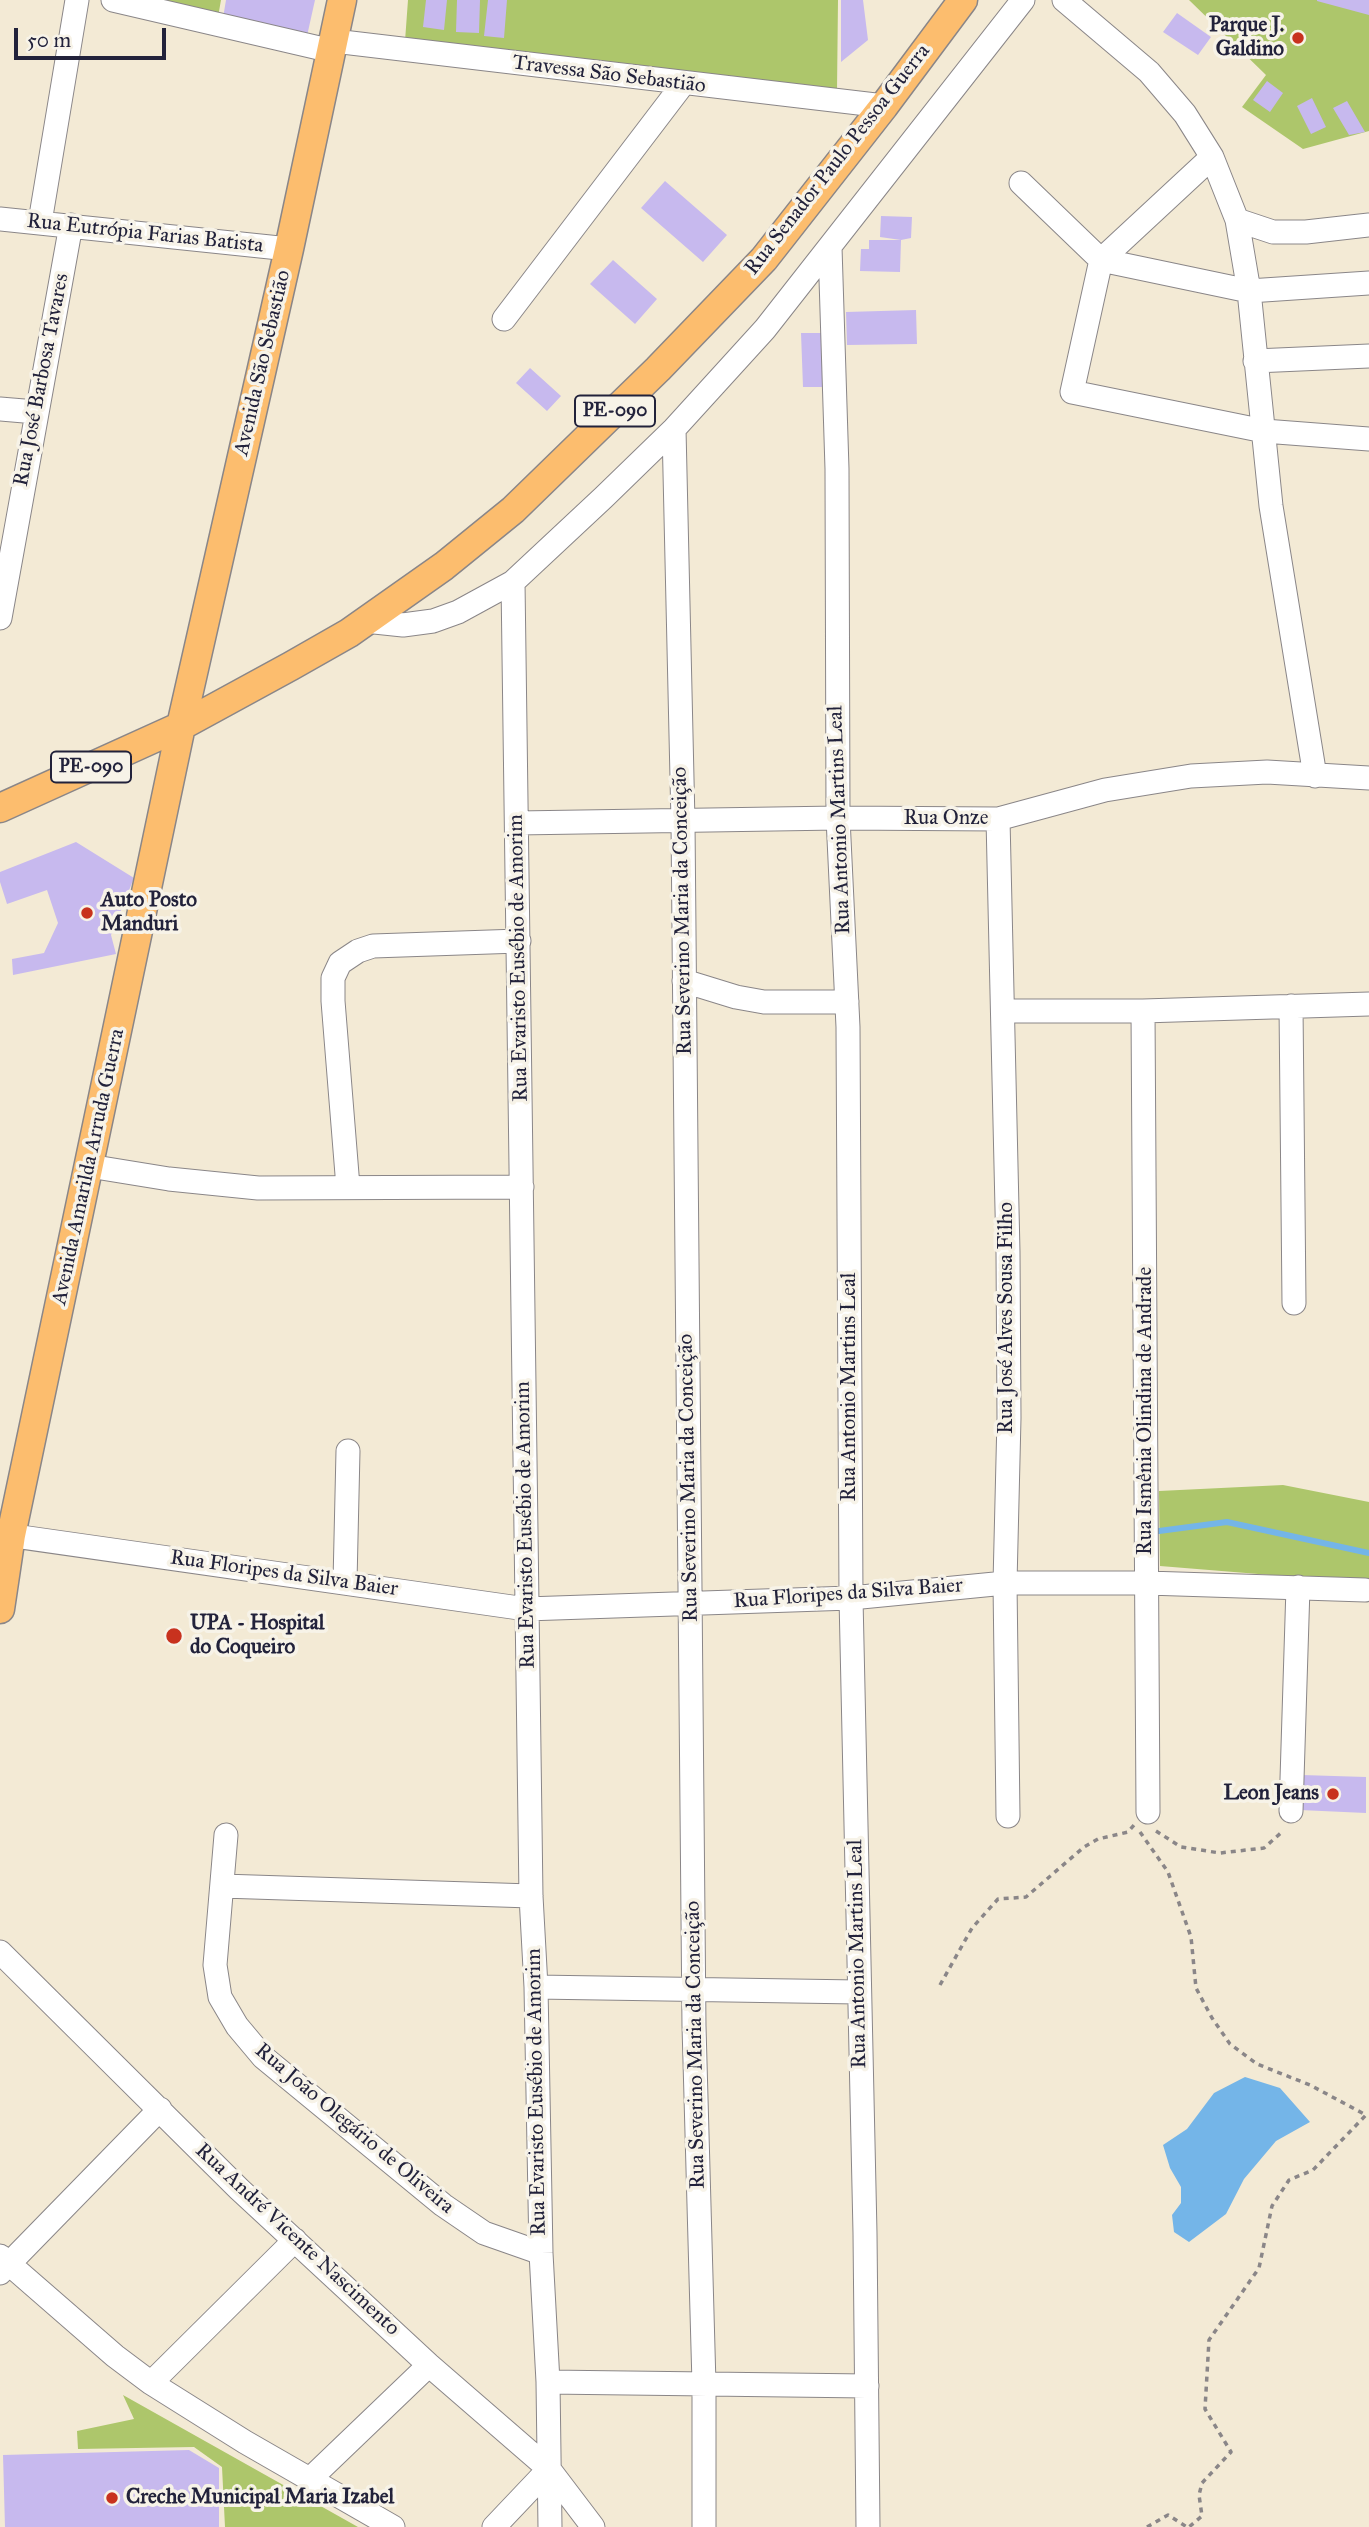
<!DOCTYPE html>
<html>
<head>
<meta charset="utf-8">
<style>
  body { margin:0 }
  #map { position:relative; width:1369px; height:2527px; overflow:hidden; background:#f3ead5; font-family:"IM FELL Great Primer",serif }
  canvas { display:block }
  .scale { position:absolute; left:14px; top:28px; width:152px; height:32px; box-sizing:border-box; border:4px solid #22223b; border-top:0; padding-left:9px; font-size:21px; line-height:24px; white-space:nowrap; color:#22223b; -webkit-text-stroke:5px #f7f3e8; paint-order:stroke }
</style>
</head>
<body>
<div id="map">
<canvas width="1369" height="2527"></canvas>
<div class="scale">50 m</div>
</div>
<script>
const ctx = document.querySelector('canvas').getContext('2d');
ctx.lineJoin = 'round';
function fillPath(path, color) { ctx.fillStyle = color; ctx.fill(path, 'evenodd'); }
const toPath = rows => new Path2D(rows.map(r => 'M' + r).join(''));
function stroke(path, color, width, dash) { ctx.strokeStyle = color; ctx.lineWidth = width; ctx.lineCap = dash ? 'butt' : 'round'; ctx.setLineDash(dash || []); ctx.stroke(path); }
function write(font, color, halo, rows, align = 'center') {
  ctx.font = font + ' "IM FELL Great Primer",serif'; ctx.lineWidth = 7; ctx.setLineDash([]); ctx.textBaseline = 'middle'; ctx.strokeStyle = halo; ctx.fillStyle = color; for (const [text, x, y, turn = 0] of rows) {
    ctx.save(); ctx.translate(x, y); ctx.rotate((+turn || 0) * Math.PI / 180); ctx.textAlign = isNaN(turn) ? turn : align; if (halo) ctx.strokeText(text, 0, 0); ctx.fillText(text, 0, 0); ctx.restore();
  }
}
fillPath(toPath([
  [145,0,221,0,218,17],
  [408,0,838,0,837,90,405,41],
  [1189,0,1369,0,1369,131,1303,149,1242,107,1266,75],
  [1283,1485,1369,1502,1369,1583,1160,1566,1159,1491],
  [123,2395,358,2527,225,2527,222,2467,194,2447,78,2449,77,2431,134,2419]
]), '#adc66b');
fillPath(toPath([
  [1245,2077,1280,2088,1310,2122,1276,2141,1244,2179,1226,2214,1189,2242,1174,2232,1172,2215,1181,2203,1181,2187,1170,2168,1163,2145,1187,2129,1214,2093]
]), '#74b5e8');
stroke(toPath([
  [1159,1531,1227,1522,1369,1553]
]), '#74b5e8', 6);
fillPath(toPath([
  [226,0,315,0,307,36,223,18],
  [426,0,447,0,444,30,423,27],
  [457,0,480,0,479,33,456,32],
  [488,0,507,0,504,38,484,36],
  [841,0,863,0,868,40,841,62],
  [1369,0,1369,15,1317,1,1317,0],
  [1177,13,1211,37,1198,55,1163,32],
  [1267,81,1283,93,1270,112,1253,100],
  [1312,98,1326,127,1311,134,1297,106],
  [1347,101,1365,132,1349,135,1333,108],
  [665,181,727,235,703,262,641,208],
  [881,216,912,217,911,238,901,240,880,237],
  [869,240,901,240,900,272,860,271,861,249,869,249],
  [613,260,657,299,635,324,590,284],
  [916,310,917,344,847,345,846,312],
  [801,333,824,333,826,387,803,387],
  [530,368,561,396,547,411,516,383],
  [76,842,134,878,111,935,116,954,13,975,12,959,44,953,58,923,47,890,7,904,0,882,0,872],
  [1302,1775,1366,1777,1366,1813,1300,1810],
  [189,2450,219,2468,219,2527,5,2527,3,2455]
]), '#c7b9ee');
const minor = toPath([
  [113,0,332,51],
  [1064,0,1149,72,1185,114,1212,157,1237,220,1249,291,1271,506,1315,776],
  [334,41,884,106],
  [1212,157,1101,260,1072,392,1264,431,1369,439],
  [1021,183,1101,260,1249,291,1369,283],
  [0,219,289,249],
  [1237,220,1273,232,1306,232,1369,225],
  [40,222,77,0],
  [830,247,837,469,838,818,848,1027,851,1598,865,2233,868,2527],
  [504,319,683,84],
  [1255,361,1369,356],
  [0,409,36,412],
  [674,429,683,822,694,2026,704,2384,704,2527],
  [513,582,531,1896,536,1987,541,2253,548,2382,550,2527],
  [0,618,71,225],
  [365,621,403,625,433,621,458,612,513,582,604,497,674,429,765,329,1023,0],
  [998,819,1008,1252,1009,1418,1005,1583,1008,1816],
  [517,823,838,818,998,819,1105,790,1191,776,1267,772,1369,778],
  [684,981,736,997,764,1002,847,1002],
  [1291,1006,1294,1303],
  [1003,1011,1143,1011,1369,1004],
  [1143,1011,1148,1812],
  [89,1166,169,1179,258,1188,522,1187],
  [348,1187,333,1001,333,978,340,963,358,951,373,946,519,941],
  [0,1534,526,1609,851,1598,1005,1583,1147,1583,1365,1590],
  [345,1582,348,1451],
  [1291,1811,1298,1587],
  [226,1835,215,1965,220,1997,237,2026,263,2057,443,2205,484,2233,541,2253],
  [222,1886,531,1896],
  [0,1952,239,2189,429,2365,549,2469,593,2527],
  [536,1987,858,1992],
  [0,2256,115,2356,151,2383,245,2442,393,2527],
  [0,2273,160,2109],
  [548,2382,867,2386],
  [151,2383,295,2240],
  [310,2479,429,2365],
  [494,2527,549,2469]
]);
const major = toPath([
  [0,808,181,726,291,666,349,633,444,566,513,510,658,369,764,259,884,106,963,0],
  [0,1609,11,1535,181,726,289,249,342,0]
]);
stroke(minor, '#8a8688', 25);
stroke(major, '#8a8688', 31);
stroke(toPath([
  [1156,1831,1181,1847,1220,1853,1264,1848,1283,1831],
  [1140,1832,1168,1872,1191,1937,1196,1988,1212,2018,1230,2044,1257,2064,1310,2085,1366,2115,1313,2170,1289,2180,1272,2206,1259,2268,1209,2340,1205,2409,1231,2452,1202,2483,1199,2495,1202,2516,1189,2527],
  [940,1985,972,1928,998,1899,1026,1897,1084,1847,1098,1839,1128,1832,1134,1825],
  [1147,2527,1168,2515,1187,2527]
]), '#8a8688', 3.5, [5, 5]);
stroke(minor, '#fff', 23);
stroke(major, '#fcbd6e', 28);
for (const [x, y, r, color] of [
  [1298,38,7,"#c8321e"],
  [87,913,7,"#c8321e"],
  [174,1636,9,"#c8321e"],
  [1333,1794,7,"#c8321e"],
  [112,2498,7,"#c8321e"]
]) { const dot = new Path2D(); dot.arc(x, y, r, 0, 2 * Math.PI); ctx.fillStyle = color; ctx.fill(dot); stroke(dot, '#f7f3e8', 2.5); }
for (const [x, y, w] of [
  [615,411,80],
  [91,767,80]
]) { const box = new Path2D(); box.roundRect(x - w / 2, y - 15.5, w, 31, 5); ctx.fillStyle = '#f7f3e8'; ctx.fill(box); stroke(box, '#22223b', 2); }
write('bold 19px', '#22223b', null, [
  ["PE-090",615,411],
  ["PE-090",91,767]
]);
write('bold 21px', '#22223b', '#f7f3e8', [
  ["Parque J.",1284,26,"right"],
  ["Galdino",1284,50,"right"],
  ["Auto Posto",101,901],
  ["Manduri",101,925],
  ["UPA - Hospital",190,1624],
  ["do Coqueiro",190,1648],
  ["Leon Jeans",1319,1794,"right"],
  ["Creche Municipal Maria Izabel",126,2498]
], 'left');
write('21px', '#22223b', '#f7f3e8', [
  ["Travessa São Sebastião",609,75,7],
  ["Rua Senador Paulo Pessoa Guerra",838,160,-52],
  ["Rua Eutrópia Farias Batista",145,234,6],
  ["Avenida São Sebastião",263,363,-77],
  ["Rua José Barbosa Tavares",42,380,-79],
  ["Rua Onze",946,819],
  ["Rua Antonio Martins Leal",840,820,-92],
  ["Rua Severino Maria da Conceição",683,911,-91],
  ["Rua Evaristo Eusébio de Amorim",519,958,-91],
  ["Avenida Amarilda Arruda Guerra",89,1167,-78],
  ["Rua José Alves Sousa Filho",1007,1318,-90],
  ["Rua Antonio Martins Leal",850,1387,-90],
  ["Rua Ismênia Olindina de Andrade",1146,1411,-90],
  ["Rua Severino Maria da Conceição",689,1478,-91],
  ["Rua Evaristo Eusébio de Amorim",526,1525,-91],
  ["Rua Floripes da Silva Baier",284,1574,8],
  ["Rua Floripes da Silva Baier",848,1594,-4],
  ["Rua Antonio Martins Leal",858,1954,-91],
  ["Rua Severino Maria da Conceição",696,2045,-91],
  ["Rua Evaristo Eusébio de Amorim",537,2092,-91],
  ["Rua João Olegário de Oliveira",354,2129,40],
  ["Rua André Vicente Nascimento",297,2240,43]
]);
</script>
</body>
</html>
